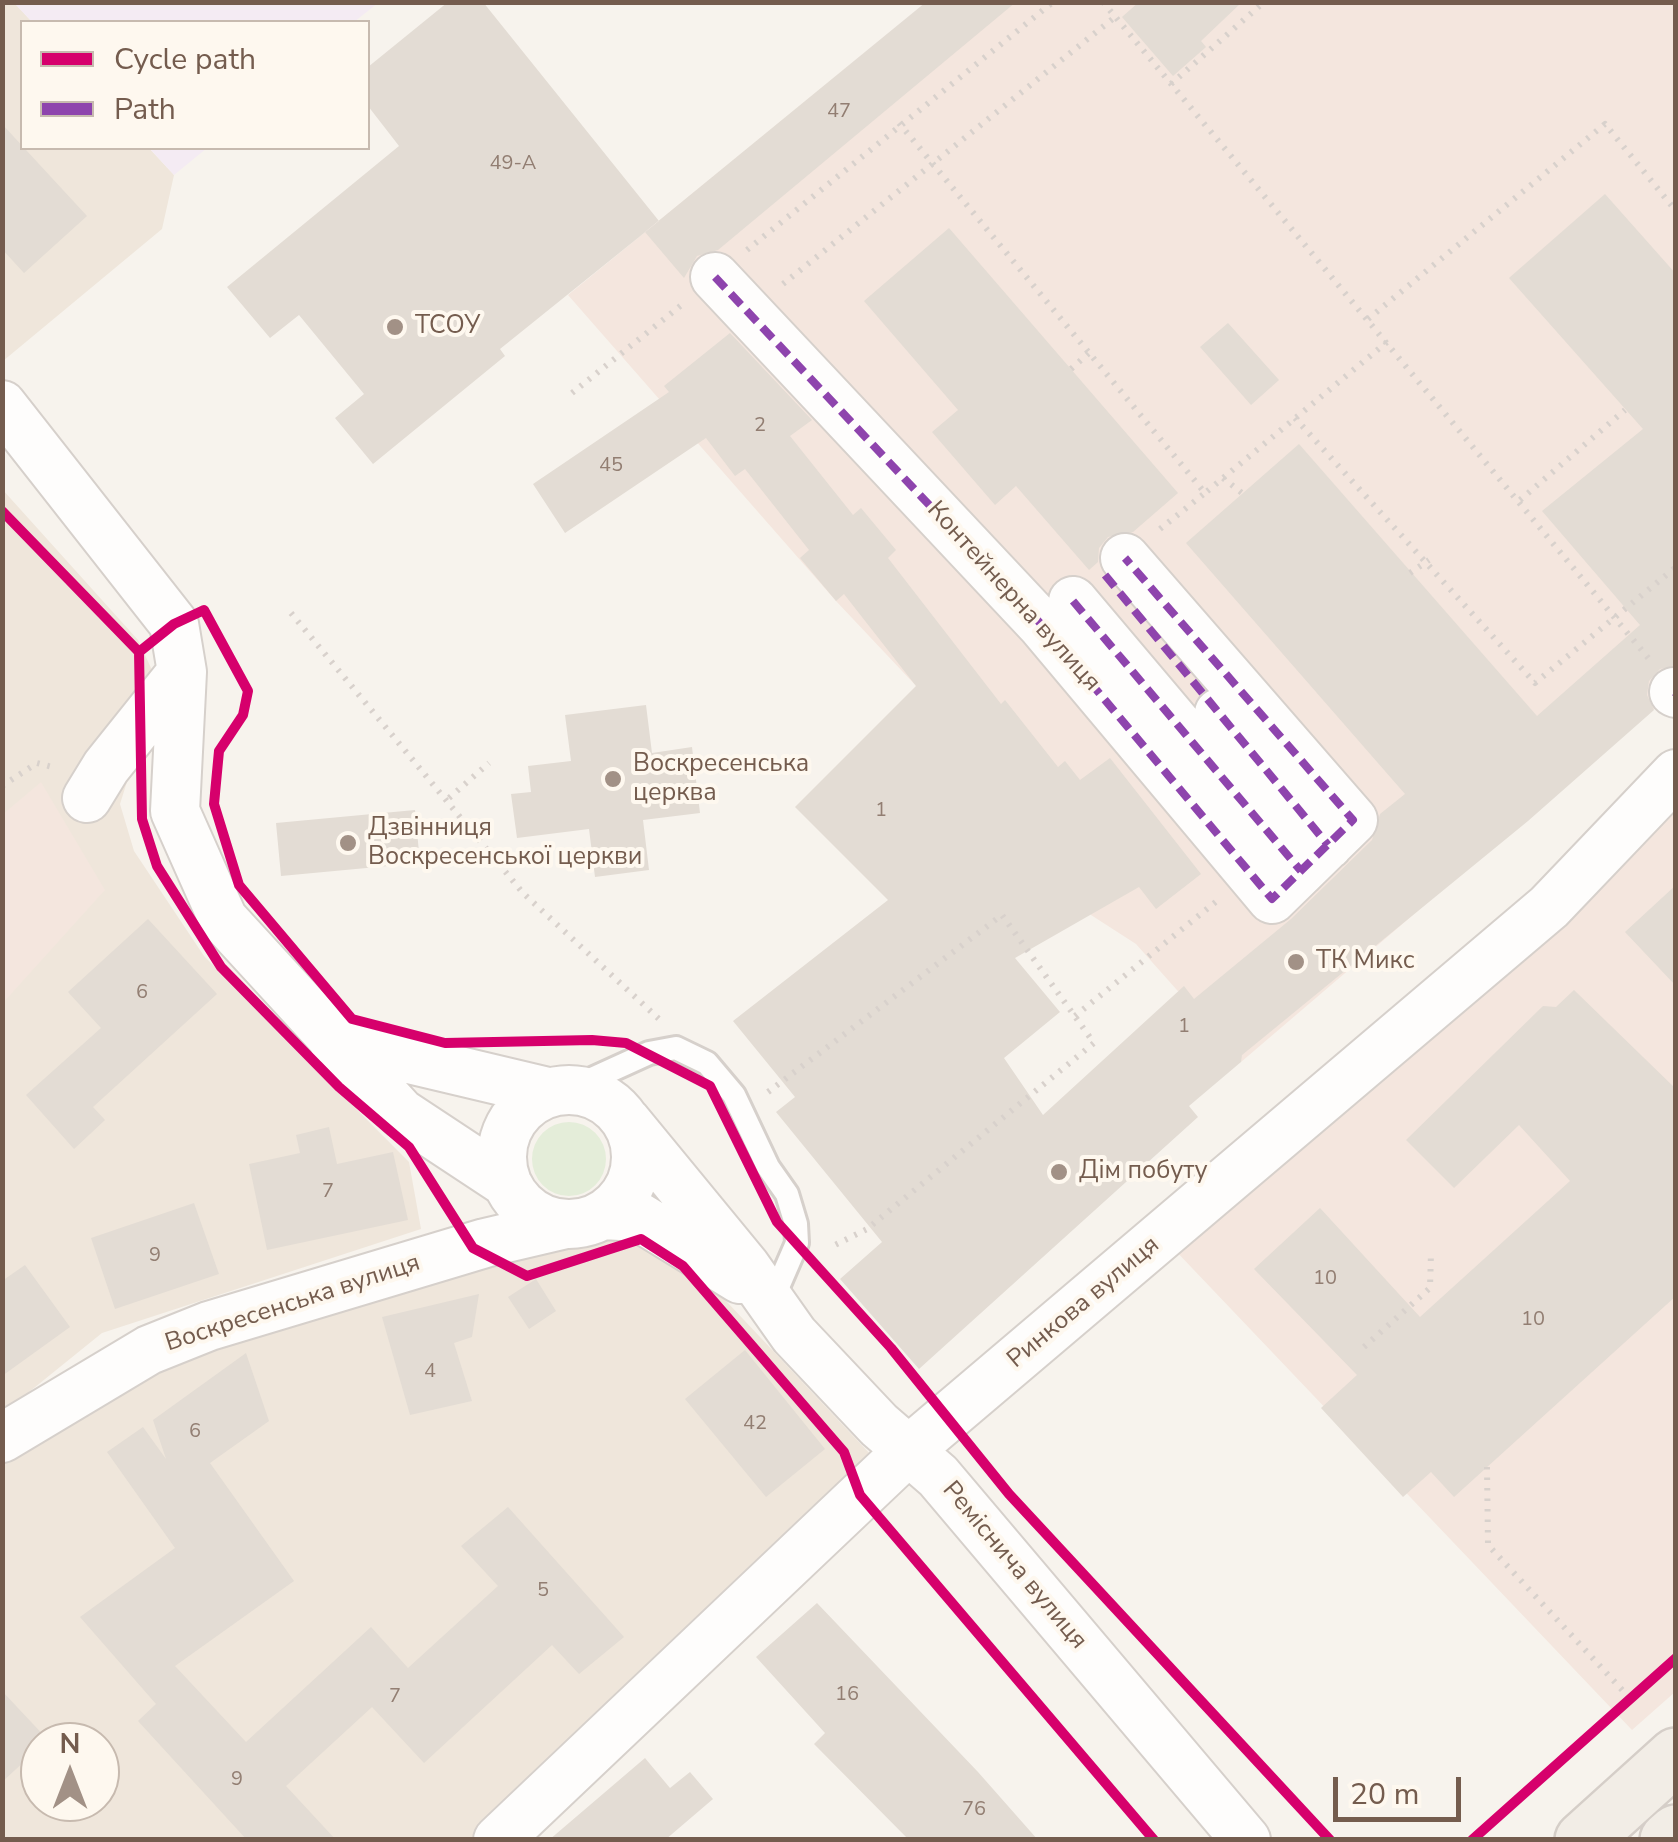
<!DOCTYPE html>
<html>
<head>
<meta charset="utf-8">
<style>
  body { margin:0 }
  #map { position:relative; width:1678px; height:1842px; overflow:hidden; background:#f7f3ed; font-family:"Nunito Sans",sans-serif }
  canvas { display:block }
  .frame { position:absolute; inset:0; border:5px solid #745c4e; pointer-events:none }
  .legend { position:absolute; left:20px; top:20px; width:350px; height:130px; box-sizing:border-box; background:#fef8ef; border:2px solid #c7baaf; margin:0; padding:12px 18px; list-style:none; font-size:30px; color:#745c4e }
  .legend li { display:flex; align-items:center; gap:20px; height:50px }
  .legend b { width:50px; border:2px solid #c7baaf }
  .north { position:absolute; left:20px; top:1722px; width:100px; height:100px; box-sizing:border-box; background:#fef8ef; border:2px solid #c7baaf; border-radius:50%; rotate:0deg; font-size:28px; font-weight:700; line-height:40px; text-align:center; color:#745c4e }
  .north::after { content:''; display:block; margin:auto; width:35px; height:45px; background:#a29186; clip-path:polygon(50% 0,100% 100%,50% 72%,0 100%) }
  .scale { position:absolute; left:1333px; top:1777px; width:128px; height:45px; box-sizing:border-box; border:5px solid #745c4e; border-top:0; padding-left:12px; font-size:30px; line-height:35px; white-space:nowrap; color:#745c4e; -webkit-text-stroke:8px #fef8ef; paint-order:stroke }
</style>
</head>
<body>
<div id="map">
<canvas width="1678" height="1842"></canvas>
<div class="frame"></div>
<ul class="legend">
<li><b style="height:12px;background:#d6006c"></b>Cycle path</li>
<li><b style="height:12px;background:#8e44ad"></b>Path</li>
</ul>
<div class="north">N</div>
<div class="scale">20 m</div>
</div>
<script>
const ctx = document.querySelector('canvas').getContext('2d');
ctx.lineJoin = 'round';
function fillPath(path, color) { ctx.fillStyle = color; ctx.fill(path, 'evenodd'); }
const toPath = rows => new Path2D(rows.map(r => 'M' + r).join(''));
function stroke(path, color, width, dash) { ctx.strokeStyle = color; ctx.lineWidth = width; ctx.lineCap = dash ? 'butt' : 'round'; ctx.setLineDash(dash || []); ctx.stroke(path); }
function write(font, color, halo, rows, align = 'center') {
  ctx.font = font + ' "Nunito Sans",sans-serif'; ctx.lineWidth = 8; ctx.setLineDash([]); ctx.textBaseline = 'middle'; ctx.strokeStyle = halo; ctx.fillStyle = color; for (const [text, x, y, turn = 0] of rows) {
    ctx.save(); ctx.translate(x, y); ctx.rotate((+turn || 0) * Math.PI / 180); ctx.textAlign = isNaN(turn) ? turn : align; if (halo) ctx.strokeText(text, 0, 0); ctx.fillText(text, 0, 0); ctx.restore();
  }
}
fillPath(toPath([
  [14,2,32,22,22,22,22,148,149,148,174,175,162,229,3,361,2,3],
  [2,489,138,640,158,683,120,804,134,851,204,956,409,1162,421,1229,102,1333,3,1413],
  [608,1227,664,1235,872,1456,475,1839,3,1840,3,1454,207,1343],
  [40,1742,100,1742,100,1802,40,1802]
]), '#efe6db');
fillPath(toPath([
  [926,3,1675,3,1675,691,1241,1062,1136,944,1091,915,1018,794,836,601,568,295],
  [41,782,105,890,3,1003,3,814],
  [1675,792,1675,1692,1632,1730,1172,1247]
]), '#f4e6de');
fillPath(toPath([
  [14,3,378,3,354,22,32,22],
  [149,148,207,148,174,175]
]), '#f4ebf3');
fillPath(toPath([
  '532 1159a37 37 0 1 1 74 0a37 37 0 1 1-74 0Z'
]), '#e4edd9');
fillPath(toPath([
  [448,2,483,2,659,221,500,349,505,356,373,464,335,418,364,394,299,315,270,338,227,287,399,146,368,106,368,67],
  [926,2,1016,2,718,250,697,256,684,278,645,232],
  [1139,2,1242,2,1201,41,1206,47,1173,76,1122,17],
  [2,124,87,216,24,273,2,249],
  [1605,194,1676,274,1676,665,1660,669,1649,681,1647,695,1654,710,1528,821,1242,1055,1241,1062,1189,1106,1198,1117,919,1369,840,1279,882,1242,776,1112,795,1097,733,1021,888,900,795,807,916,686,844,594,836,601,800,558,809,550,745,469,735,476,706,438,565,533,533,484,669,392,664,386,730,333,812,420,790,436,853,515,861,508,896,550,888,558,1001,704,1005,700,1058,767,1065,761,1080,780,1110,758,1201,874,1156,909,1139,887,1015,958,1060,1012,1004,1058,1043,1115,1184,986,1194,999,1291,919,1372,840,1380,814,1405,794,1186,543,1299,444,1537,716,1640,625,1542,511,1643,429,1509,278],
  [949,228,1178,493,1133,532,1108,537,1099,548,1098,562,1089,570,1016,486,995,505,932,432,958,410,864,301],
  [1228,323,1279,380,1251,405,1200,347],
  [646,705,652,753,692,747,700,813,643,820,649,870,595,877,589,829,517,838,511,794,531,792,528,766,571,761,565,715],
  [415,810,420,863,281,876,276,823],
  [1676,885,1676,986,1625,932],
  [148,919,217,994,93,1107,105,1120,74,1149,26,1095,101,1028,68,992],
  [1574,990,1676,1089,1676,1296,1454,1497,1431,1472,1403,1497,1321,1408,1357,1375,1254,1269,1320,1208,1420,1317,1570,1181,1519,1125,1454,1188,1406,1140,1543,1006,1556,1007],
  [329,1127,337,1164,393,1152,408,1220,267,1250,249,1164,300,1153,296,1135],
  [194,1203,219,1274,115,1309,91,1238],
  [25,1265,70,1327,2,1376,2,1281],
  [536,1279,556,1311,529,1329,508,1297],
  [479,1294,472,1337,454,1343,472,1401,410,1415,382,1317],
  [745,1350,825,1449,766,1497,685,1399],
  [246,1353,269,1421,210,1463,294,1581,175,1666,246,1742,371,1627,408,1668,498,1586,461,1546,508,1507,624,1637,579,1674,552,1645,424,1763,372,1707,286,1786,336,1840,247,1840,138,1721,156,1704,80,1617,175,1548,107,1452,143,1427,166,1459,153,1420],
  [817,1603,978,1772,1038,1840,909,1840,814,1744,825,1733,756,1657],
  [2,1691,48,1740,40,1742,40,1747,2,1782],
  [645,1758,670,1788,690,1772,713,1799,665,1840,549,1840]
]), '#e3dcd4');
const lane = toPath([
  [570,1089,649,1053,676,1048,707,1063,734,1095,768,1167,787,1194,796,1224,797,1243,771,1303]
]);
const street = toPath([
  [715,277,1042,625,1272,899,1353,820,1125,558],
  [2,405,174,624,182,672,175,811,223,919,401,1113,507,1183],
  [1073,601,1301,871],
  [1674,692,1676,693],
  [1219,713,1328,845],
  [87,798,106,767,182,672],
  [333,1041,548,1092],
  '502 1157a67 67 0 1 1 134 0a67 67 0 1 1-134 0Z',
  [626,1121,746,1267,794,1335,879,1425,938,1476,1246,1840],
  [603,1215,639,1217,740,1279],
  [2,1438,149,1350,209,1326,485,1243,566,1224],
  [498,1840,909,1450,1549,907,1676,774]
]);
const primary = toPath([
  [1583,1840,1676,1756],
  [1668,1840,1676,1833]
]);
stroke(lane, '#d6d0cb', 28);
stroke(street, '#d6d0cb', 52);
stroke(primary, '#d5cec8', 60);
stroke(toPath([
  [1103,2,1649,659],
  [1171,84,1264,2],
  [899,123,1205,493,1387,342],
  [747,250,1053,2],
  [783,284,1115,17],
  [1368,319,1605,124,1676,211],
  [1071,369,1089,353],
  [572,393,684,303],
  [1295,418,1535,683,1676,567],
  [1223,478,1242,493],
  [1520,500,1625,410],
  [1160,529,1205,493],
  [1410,573,1429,560],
  [291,613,523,893,659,1019],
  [2,786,37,763,56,768],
  [449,798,489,763],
  [1075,1016,1218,900],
  [768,1092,1002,915,1094,1043,867,1229,829,1248],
  [1364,1347,1430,1288,1431,1253],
  [1487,1467,1488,1545,1625,1693]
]), '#d8d1cc', 6, [2.5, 8]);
stroke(lane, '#fefdfc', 22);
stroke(street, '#fefdfc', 48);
stroke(primary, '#f2ede6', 55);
stroke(toPath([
  [715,277,1042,625,1272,899,1353,820,1125,558],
  [1105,575,1328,845],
  [1073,601,1301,871],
  [1674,692,1676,693]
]), '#8e44ad', 8, [15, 8]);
stroke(toPath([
  [2,511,139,652,142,819,157,866,221,967,339,1087,409,1147,473,1248,527,1276,641,1239,683,1266,844,1452,860,1495,1154,1840],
  [139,652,174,624,204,610,248,691,243,715,219,751,214,804,239,885,352,1019,445,1043,592,1040,626,1043,710,1086,777,1222,891,1348,1009,1494,1330,1840],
  [1472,1840,1676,1658]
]), '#d6006c', 10);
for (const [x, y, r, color] of [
  [395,327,10,"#a29186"],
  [613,779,10,"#a29186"],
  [348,843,10,"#a29186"],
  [1296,962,10,"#a29186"],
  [1059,1172,10,"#a29186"]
]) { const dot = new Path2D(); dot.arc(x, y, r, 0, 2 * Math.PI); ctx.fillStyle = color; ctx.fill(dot); stroke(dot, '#fef8ef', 4); }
write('20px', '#927e72', null, [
  ["47",839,112],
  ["49-А",513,164],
  ["2",760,426],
  ["45",611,466],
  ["1",881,811],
  ["6",142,993],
  ["1",1184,1027],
  ["7",328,1192],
  ["9",155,1256],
  ["10",1325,1279],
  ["10",1533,1320],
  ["4",430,1372],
  ["42",755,1424],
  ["6",195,1432],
  ["5",543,1591],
  ["16",847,1695],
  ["7",395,1697],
  ["9",237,1780],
  ["76",974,1810]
]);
write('25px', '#745c4e', '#fef8ef', [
  ["ТСОУ",415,327],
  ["Воскресенська",633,765],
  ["церква",633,794],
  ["Дзвінниця",368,829],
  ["Воскресенської церкви",368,858],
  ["ТК Микс",1316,962],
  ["Дім побуту",1079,1172]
], 'left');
write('25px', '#745c4e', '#fef8ef', [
  ["Контейнерна вулиця",1013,597,48],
  ["Ринкова вулиця",1084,1303,-40],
  ["Воскресенська вулиця",293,1304,-18],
  ["Реміснича вулиця",1014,1566,50]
]);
</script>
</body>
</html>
